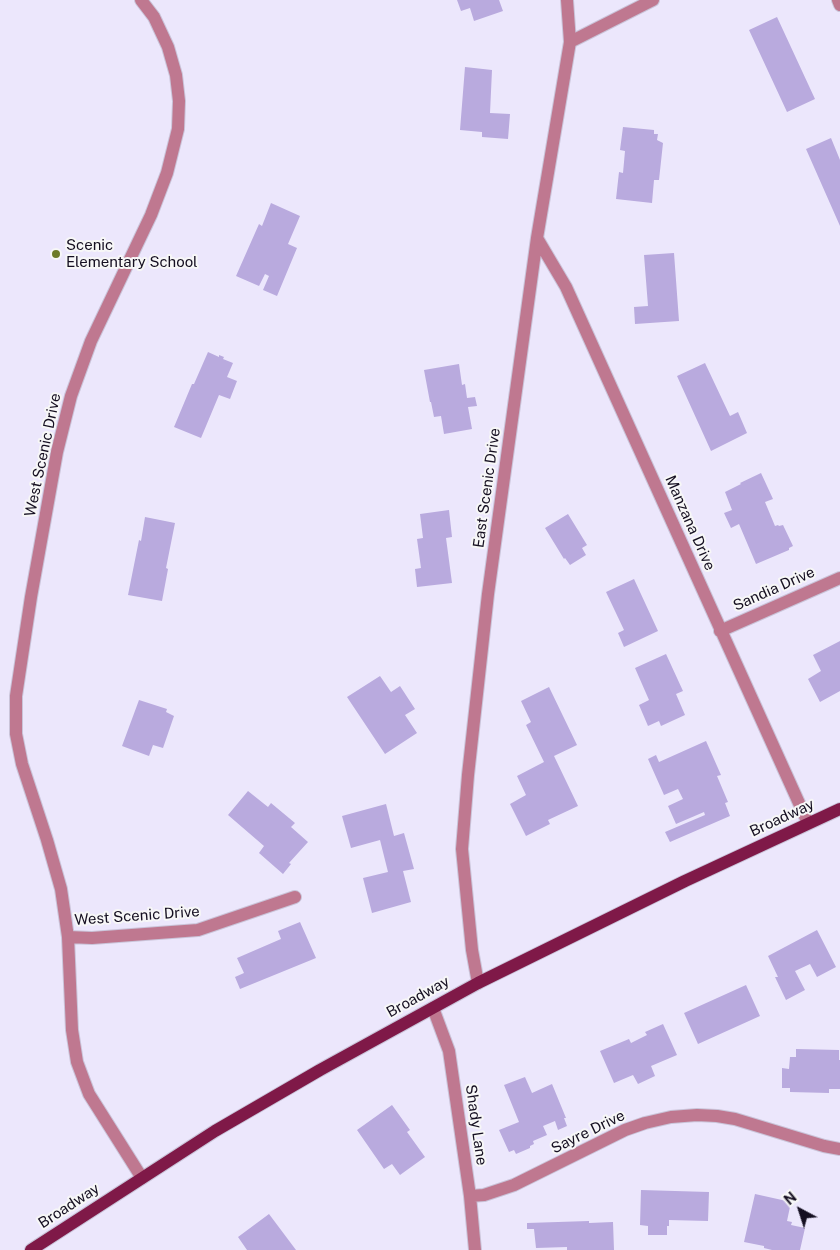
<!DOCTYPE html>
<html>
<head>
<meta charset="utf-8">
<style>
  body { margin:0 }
  #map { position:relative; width:840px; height:1250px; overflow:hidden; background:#ece7fc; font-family:"Public Sans",sans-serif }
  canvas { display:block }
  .north { position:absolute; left:775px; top:1185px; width:50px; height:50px; -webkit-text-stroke:4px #f7f7f7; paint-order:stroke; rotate:320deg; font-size:14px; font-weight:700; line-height:20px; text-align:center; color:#150f21 }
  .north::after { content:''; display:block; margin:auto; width:18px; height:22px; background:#150f21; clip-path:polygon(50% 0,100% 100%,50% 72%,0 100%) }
</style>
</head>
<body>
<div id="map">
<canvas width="840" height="1250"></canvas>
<div class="north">N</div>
</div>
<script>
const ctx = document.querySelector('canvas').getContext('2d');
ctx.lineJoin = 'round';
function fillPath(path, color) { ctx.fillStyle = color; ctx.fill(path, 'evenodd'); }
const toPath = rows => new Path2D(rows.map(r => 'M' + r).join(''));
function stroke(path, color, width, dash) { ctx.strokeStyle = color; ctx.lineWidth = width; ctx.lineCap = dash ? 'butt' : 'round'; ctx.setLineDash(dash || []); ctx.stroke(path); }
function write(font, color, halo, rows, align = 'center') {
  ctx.font = font + ' "Public Sans",sans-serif'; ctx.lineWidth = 4; ctx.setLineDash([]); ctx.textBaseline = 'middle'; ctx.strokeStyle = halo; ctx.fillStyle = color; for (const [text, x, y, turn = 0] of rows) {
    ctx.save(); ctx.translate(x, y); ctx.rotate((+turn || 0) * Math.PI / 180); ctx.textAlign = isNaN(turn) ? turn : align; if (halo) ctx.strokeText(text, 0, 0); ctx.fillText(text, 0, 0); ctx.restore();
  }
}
fillPath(toPath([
  [457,0,499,0,503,11,474,21,470,8,461,11],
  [777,17,815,99,787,112,749,30],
  [465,67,492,70,490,113,510,114,508,139,482,137,482,132,460,130],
  [623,127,654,130,654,134,658,134,657,140,663,143,659,180,654,180,652,203,616,199,619,172,623,173,625,151,620,150],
  [831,138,840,160,840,226,806,149],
  [271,203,300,216,288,244,297,248,277,296,263,290,269,276,265,274,259,286,236,276,259,224,262,226],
  [674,253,679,321,635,324,634,307,648,306,644,255],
  [208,352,219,357,219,355,224,357,223,359,233,363,227,377,237,381,230,399,219,395,201,438,174,427,192,384,194,384],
  [705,363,730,416,738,412,747,433,711,451,677,376],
  [459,364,462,385,465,384,467,398,475,397,477,406,468,407,472,429,444,434,441,416,434,417,431,402,430,402,424,370],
  [761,473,773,499,765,502,775,526,778,525,779,526,783,525,793,546,789,548,789,550,756,564,739,524,731,528,724,513,732,510,725,492,741,484,740,483],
  [449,510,452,537,446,538,452,583,417,587,415,569,421,568,417,539,423,538,420,514],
  [568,514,587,545,582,548,586,555,570,565,565,558,564,559,545,528],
  [145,517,175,523,166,568,168,569,162,601,128,595,139,540,141,541],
  [634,579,658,631,624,647,618,633,624,630,606,592],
  [840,641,840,691,820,702,808,679,821,671,813,655],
  [666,654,683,691,676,694,685,715,661,726,659,721,648,726,639,705,649,700,635,668],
  [380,676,391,692,400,686,415,709,405,715,417,733,385,754,347,697],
  [549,687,577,745,554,756,578,806,548,820,550,824,526,836,510,804,526,795,517,776,544,762,526,725,531,722,521,701],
  [139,700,167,709,166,712,174,716,163,748,153,745,149,756,122,746],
  [706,741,721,775,717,776,728,802,725,803,730,816,670,842,665,832,705,815,704,812,676,824,668,806,683,799,678,789,664,795,648,759,656,755,659,762],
  [248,791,268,807,271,803,295,823,291,827,308,842,289,863,291,864,283,874,259,853,264,846,228,815],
  [386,804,394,836,404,833,414,869,403,871,411,902,372,913,363,878,388,872,380,840,351,848,342,816],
  [300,922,316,958,240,989,235,977,244,973,237,958,281,939,278,931],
  [817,930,836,967,817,977,810,964,795,971,805,990,786,1000,775,977,778,977,768,956],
  [746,985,760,1016,698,1044,684,1013],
  [663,1024,677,1055,651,1066,655,1076,638,1084,633,1075,614,1083,600,1051,629,1039,631,1043,647,1035,645,1032],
  [796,1049,839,1050,839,1060,840,1060,840,1089,829,1089,829,1093,790,1092,790,1088,782,1088,782,1068,789,1069,790,1057,796,1057],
  [525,1077,532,1093,552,1084,566,1118,564,1118,567,1126,558,1130,555,1121,543,1126,547,1135,533,1141,534,1144,530,1146,530,1148,516,1154,514,1150,509,1152,499,1130,519,1122,504,1085],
  [392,1105,410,1130,407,1132,425,1157,400,1175,392,1164,384,1169,357,1130],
  [641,1190,709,1192,708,1221,669,1220,669,1226,667,1226,667,1235,648,1235,648,1226,640,1225],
  [755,1194,791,1202,787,1221,792,1222,791,1225,805,1228,800,1250,772,1250,764,1248,764,1246,744,1242],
  [269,1214,296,1250,247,1250,238,1237],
  [589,1221,589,1223,613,1222,614,1250,567,1250,567,1247,536,1248,534,1229,527,1229,527,1223]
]), '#b9aade');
const minor = toPath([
  [141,0,154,17,168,47,176,75,179,101,178,129,167,173,151,215,91,341,71,396,57,452,31,597,16,696,16,734,22,764,47,840,61,889,68,937,72,1030,77,1062,89,1094,142,1178],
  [838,0,840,5],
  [570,42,653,0],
  [537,238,566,287,808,823],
  [720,631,840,578],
  [68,937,92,938,198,930,295,897],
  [478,983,472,950,462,849,468,775,488,594,537,238,570,42,567,0],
  [433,1008,449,1051,470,1196,475,1250],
  [470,1196,484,1195,514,1185,625,1130,645,1123,671,1117,697,1115,717,1116,735,1119,824,1146,840,1149]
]);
const primary = toPath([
  [31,1250,215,1131,320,1070,478,983,685,881,840,809]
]);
stroke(minor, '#cac4d9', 14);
stroke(primary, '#cac4d9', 14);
stroke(minor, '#bf7890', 12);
stroke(primary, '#7f1948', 12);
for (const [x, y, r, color] of [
  [56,254,5,"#6d7b28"]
]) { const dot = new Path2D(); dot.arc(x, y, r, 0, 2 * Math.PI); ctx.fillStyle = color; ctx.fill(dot); stroke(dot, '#f7f7f7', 2); }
write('15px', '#150f21', '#f7f7f7', [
  ["Scenic",66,245],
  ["Elementary School",66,262]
], 'left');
write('15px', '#150f21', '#f7f7f7', [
  ["West Scenic Drive",43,455,-78],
  ["East Scenic Drive",487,488,-82],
  ["Manzana Drive",690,523,66],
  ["Sandia Drive",774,589,-24],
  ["Broadway",782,818,-25],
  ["West Scenic Drive",137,916,-4],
  ["Broadway",418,997,-29],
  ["Shady Lane",476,1125,82],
  ["Sayre Drive",588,1132,-26],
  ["Broadway",69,1206,-33]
]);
</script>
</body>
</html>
